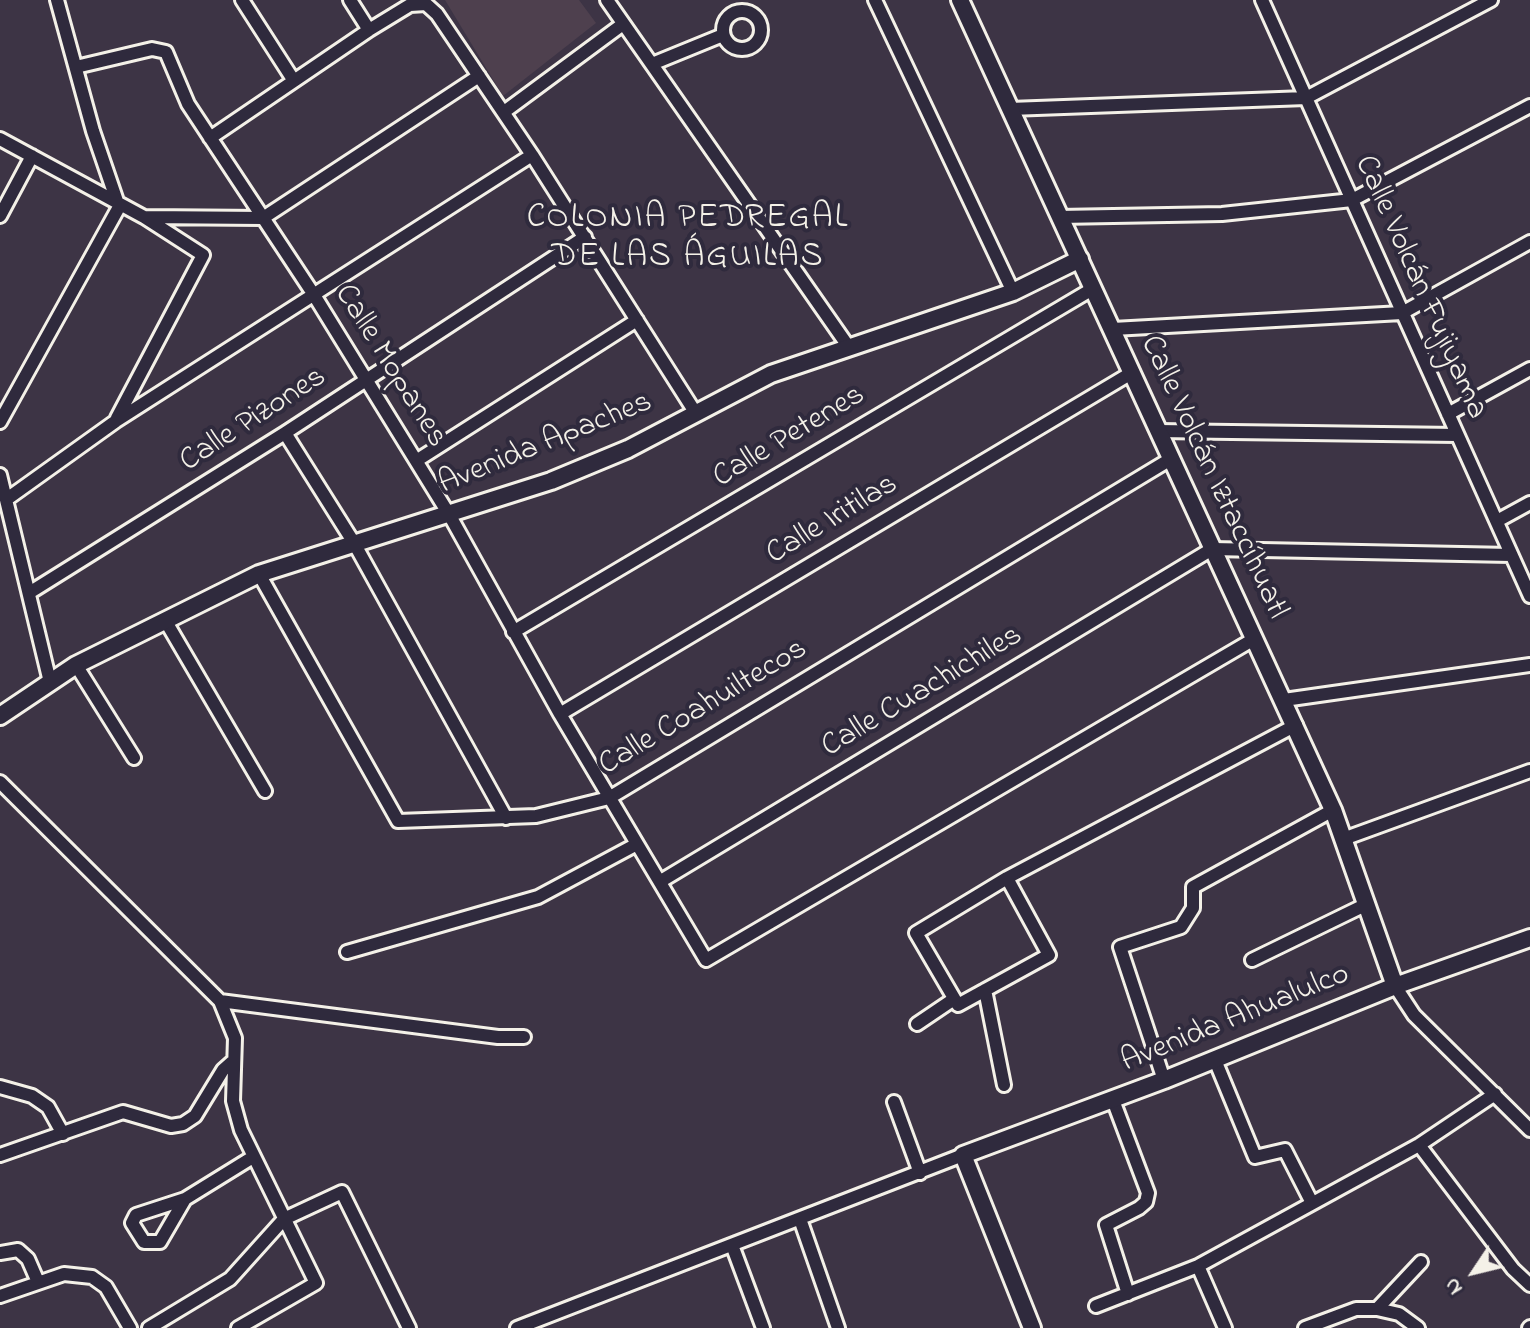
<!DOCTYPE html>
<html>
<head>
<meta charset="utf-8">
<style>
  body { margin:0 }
  #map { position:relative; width:1530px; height:1328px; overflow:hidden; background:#3d3445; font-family:"Indie Flower",sans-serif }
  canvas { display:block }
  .north { position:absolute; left:1434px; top:1232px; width:80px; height:80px; -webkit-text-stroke:6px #2f2a3d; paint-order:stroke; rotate:235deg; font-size:22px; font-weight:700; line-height:32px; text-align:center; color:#f4f1e8 }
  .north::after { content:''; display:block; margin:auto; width:28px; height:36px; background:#f4f1e8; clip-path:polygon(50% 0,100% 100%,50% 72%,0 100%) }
</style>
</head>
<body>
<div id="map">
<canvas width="1530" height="1328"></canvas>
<div class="north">N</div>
</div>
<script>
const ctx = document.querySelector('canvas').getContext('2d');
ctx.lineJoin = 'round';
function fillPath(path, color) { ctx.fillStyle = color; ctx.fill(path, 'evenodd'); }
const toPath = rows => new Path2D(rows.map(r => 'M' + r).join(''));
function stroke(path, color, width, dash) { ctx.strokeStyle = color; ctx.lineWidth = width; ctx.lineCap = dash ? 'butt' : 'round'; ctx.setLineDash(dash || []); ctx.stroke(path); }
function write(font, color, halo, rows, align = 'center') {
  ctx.font = font + ' "Indie Flower",sans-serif'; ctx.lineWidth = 8; ctx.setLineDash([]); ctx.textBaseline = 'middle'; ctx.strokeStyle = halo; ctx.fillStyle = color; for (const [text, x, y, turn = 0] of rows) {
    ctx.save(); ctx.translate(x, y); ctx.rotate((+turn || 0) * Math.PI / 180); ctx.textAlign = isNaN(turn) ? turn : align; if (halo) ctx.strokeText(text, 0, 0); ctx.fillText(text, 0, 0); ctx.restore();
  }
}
fillPath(toPath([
  [445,0,579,0,596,23,503,96]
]), '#4e404e');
const minor = toPath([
  [242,0,294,81],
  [350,0,369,30],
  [607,0,848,346],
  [875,0,1013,292],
  [1262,0,1530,596],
  '723 30a19 19 0 1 1 38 0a19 19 0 1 1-38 0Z',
  [652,64,723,35],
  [76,67,152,49,166,52,188,104,314,295,450,516,560,714,706,960,1254,639],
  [1010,109,1306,98,1491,0],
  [504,112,623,24],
  [210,138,369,30,410,5,426,4,437,14,532,155,695,412],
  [0,139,144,217,203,255,117,418],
  [0,216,32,156],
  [144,217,263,218,479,76],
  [1059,217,1222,214,1352,200,1530,106],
  [1113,329,1402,313,1530,242],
  [1448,414,1530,369],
  [0,422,119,207,93,131,57,0],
  [1157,431,1457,435],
  [285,433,354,543,506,818],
  [416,461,637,320],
  [0,475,50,682],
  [7,499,116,421,532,155],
  [1497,521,1530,503],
  [259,574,398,821,536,816,609,798,1169,460],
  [29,593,285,433,585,237],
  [165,620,265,791],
  [513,632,1094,288],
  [76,665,134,758],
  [1284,700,1530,665],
  [560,714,1133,372],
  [0,782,220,1001,498,1037,524,1037],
  [1346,838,1530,771],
  [1007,878,1049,955,958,1005,916,933,1007,878,1296,725],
  [661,881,1212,549,1511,555],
  [347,952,538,897,637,844],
  [1252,960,1367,904],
  [1395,986,1414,1015,1530,1130],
  [985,990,1004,1085],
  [220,1001,235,1038,233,1101,241,1130,316,1283,238,1328],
  [917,1024,954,999],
  [1215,1060,1255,1157,1285,1150,1311,1201],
  [1164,1080,1120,947,1181,927,1193,908,1193,887,1333,810],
  [0,1087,32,1096,48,1107,63,1134],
  [1113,1100,1148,1193,1146,1202,1139,1208,1106,1225,1128,1294],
  [894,1102,920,1173],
  [1419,1145,1513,1269,1530,1285],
  [0,1155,123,1112,171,1126,183,1124,195,1116,223,1070,232,1062],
  [185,1199,160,1242,144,1242,132,1223,136,1215,185,1199,253,1157],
  [800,1219,838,1328],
  [732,1245,763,1328],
  [0,1253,18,1250,28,1259,38,1282],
  [1198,1266,1225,1328],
  [0,1296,64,1274,92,1277,106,1287,130,1328],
  [1096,1306,1198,1266,1419,1145,1495,1094],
  [1377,1309,1421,1262],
  [149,1328,230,1279,284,1219,342,1192,409,1328],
  [517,1328,963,1155],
  [1305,1328,1356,1309,1377,1309,1399,1314,1418,1328],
  [1529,1328,1530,1327]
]);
const tertiary = toPath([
  [960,0,1333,810,1395,986],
  [0,716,76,665,259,574,551,481,628,449,771,374,1013,292,1080,259],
  [1032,1328,963,1155,1164,1080,1395,986,1530,938]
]);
stroke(minor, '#f4f1e8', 18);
stroke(tertiary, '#f4f1e8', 22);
stroke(minor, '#2f2a3d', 12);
stroke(tertiary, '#2f2a3d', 16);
write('32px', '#f4f1e8', '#2f2a3d', [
  ["Calle Volcán Fujiyama",1419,288,66],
  ["Calle Mopanes",389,367,58],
  ["Calle Pizones",254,421,-33],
  ["Calle Petenes",790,438,-31],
  ["Avenida Apaches",546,445,-22],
  ["Calle Volcán Iztaccíhuatl",1212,478,65],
  ["Calle Iritilas",833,521,-31],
  ["Calle Cuachichiles",923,693,-31],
  ["Calle Coahuiltecos",704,709,-31],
  ["Avenida Ahualulco",1236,1020,-22]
]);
ctx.letterSpacing = '2px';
write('34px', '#f4f1e8', '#2f2a3d', [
  ["COLONIA PEDREGAL",688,220],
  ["DE LAS ÁGUILAS",688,259]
]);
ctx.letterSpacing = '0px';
</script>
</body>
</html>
